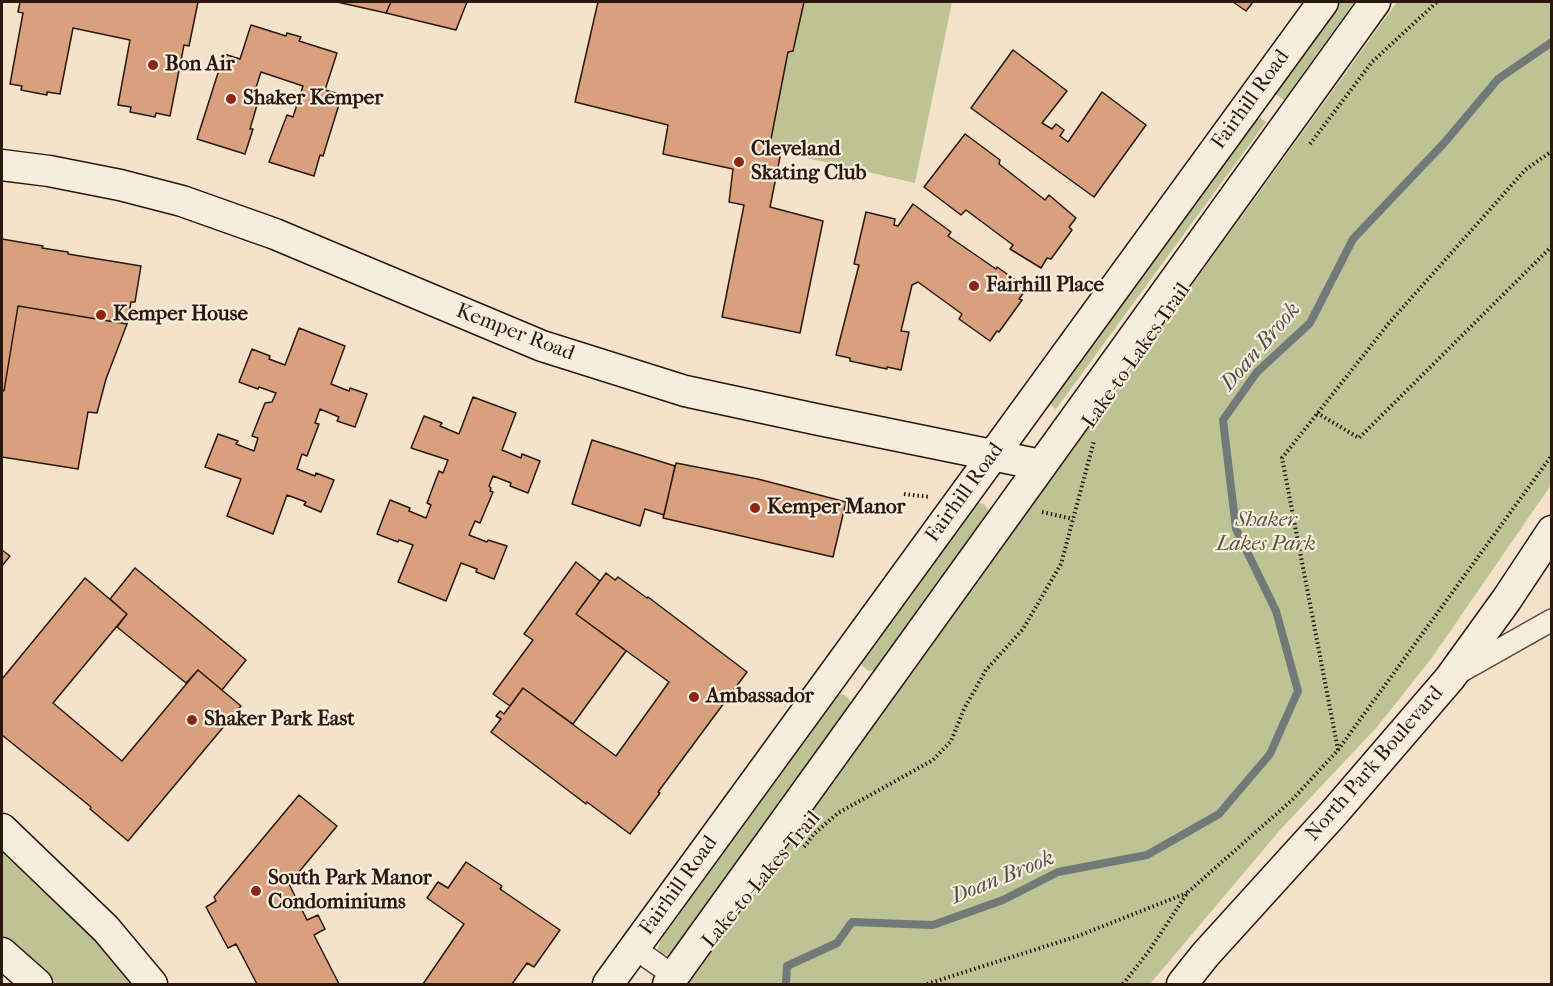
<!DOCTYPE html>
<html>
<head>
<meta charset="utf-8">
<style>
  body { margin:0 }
  #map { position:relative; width:1553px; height:986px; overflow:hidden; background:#f3e3ca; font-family:"IM FELL French Canon",serif }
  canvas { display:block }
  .frame { position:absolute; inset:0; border:3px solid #2a170e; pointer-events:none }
</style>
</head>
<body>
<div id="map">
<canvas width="1553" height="986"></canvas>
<div class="frame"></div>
</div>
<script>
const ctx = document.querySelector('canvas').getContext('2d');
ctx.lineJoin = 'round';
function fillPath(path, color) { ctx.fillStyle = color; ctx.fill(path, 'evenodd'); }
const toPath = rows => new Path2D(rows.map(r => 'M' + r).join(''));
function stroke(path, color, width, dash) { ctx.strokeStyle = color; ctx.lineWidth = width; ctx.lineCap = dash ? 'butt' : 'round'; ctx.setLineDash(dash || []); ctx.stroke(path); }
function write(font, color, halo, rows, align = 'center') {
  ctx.font = font + ' "IM FELL French Canon",serif'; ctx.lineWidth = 4.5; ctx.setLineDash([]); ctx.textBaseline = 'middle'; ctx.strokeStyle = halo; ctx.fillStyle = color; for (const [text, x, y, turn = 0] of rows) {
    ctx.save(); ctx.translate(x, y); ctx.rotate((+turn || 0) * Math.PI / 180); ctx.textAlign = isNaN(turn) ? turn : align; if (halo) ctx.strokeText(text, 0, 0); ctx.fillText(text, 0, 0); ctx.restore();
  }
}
fillPath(toPath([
  [804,2,952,2,915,183,769,149,788,52,793,50],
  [1339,2,1354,2,1284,100,1274,93],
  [1397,2,1551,2,1551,485,1431,659,1377,727,1280,830,1150,984,686,984],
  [1256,115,1266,122,1056,409,1046,402],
  [974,502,984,504,989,511,987,519,877,670,869,671,862,666,862,659],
  [842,694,848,697,851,703,849,711,675,952,667,955,662,954,658,949,660,941,835,696],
  [2,846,74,912,134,984,51,984,2,934]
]), '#bdc395');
stroke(toPath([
  [786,984,787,966,837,943,852,922,933,925,1003,900,1058,872,1147,855,1219,814,1270,754,1298,691,1276,611,1236,529,1223,420,1257,372,1310,323,1353,239,1445,142,1498,79,1552,42]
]), '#717979', 8);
const building = toPath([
  [20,2,198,2,189,46,184,45,170,116,156,113,155,117,130,112,131,107,118,105,130,40,73,28,60,94,47,92,47,95,21,90,22,86,10,84,23,13,18,12,20,2],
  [337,2,391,2,386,13,337,2],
  [391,2,467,2,456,30,386,13,391,2],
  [598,2,804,2,793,51,788,52,769,149,781,152,770,207,823,221,800,333,722,317,744,205,729,202,733,169,663,154,668,125,575,102,598,2],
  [1233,2,1253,2,1246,11,1233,2],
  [251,25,286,36,287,33,301,37,299,41,337,53,325,90,342,95,323,156,320,155,314,176,269,162,287,115,293,117,303,86,261,72,251,103,257,105,250,129,253,129,245,154,197,139,224,54,240,59,251,25],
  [1013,50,1067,91,1042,123,1052,129,1056,124,1064,130,1060,136,1068,142,1102,92,1146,125,1094,197,971,108,1013,50],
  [965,134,1000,160,999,164,1045,200,1049,195,1076,218,1069,227,1072,230,1051,259,1047,258,1041,268,1010,249,1013,245,966,210,961,215,924,187,965,134],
  [913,204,951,232,948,236,996,269,997,267,1027,288,1019,299,1022,300,999,332,997,331,990,341,959,319,962,314,918,282,912,285,901,331,909,332,901,370,887,367,887,369,850,361,850,358,836,355,859,265,854,264,866,212,895,219,894,225,898,226,913,204],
  [2,239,43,246,42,248,68,252,68,254,141,266,135,302,131,302,127,324,18,306,4,391,2,391,2,239],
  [18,306,127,324,106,379,97,413,88,412,78,469,2,457,2,391,4,391,18,306],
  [299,328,345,346,331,384,349,391,350,388,367,394,355,427,337,421,339,417,320,409,315,423,319,424,307,456,302,454,297,469,315,476,316,473,334,480,321,512,304,505,306,502,287,495,273,534,227,516,241,479,205,467,218,434,238,441,236,444,254,451,258,438,252,436,265,403,272,402,276,393,259,387,258,389,239,382,252,349,270,356,269,359,285,365,299,328],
  [473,397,516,413,502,450,521,458,522,454,540,461,528,493,510,486,511,483,493,476,489,486,491,488,490,491,493,492,480,523,475,521,469,535,487,542,488,540,507,546,494,579,476,572,477,569,461,563,446,601,398,582,413,545,399,540,398,542,377,534,390,500,410,508,409,511,426,518,431,505,427,503,439,471,443,473,448,460,411,448,424,416,442,423,440,426,459,434,473,397],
  [592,440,675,466,664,515,645,509,640,526,572,504,592,440],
  [676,463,758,479,846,502,833,557,663,518,676,463],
  [2,550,10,556,2,566,2,550],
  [576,562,600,581,576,614,626,651,573,724,523,688,510,706,493,694,533,640,524,634,576,562],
  [135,568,246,660,222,690,198,670,186,683,117,627,127,614,110,599,135,568],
  [606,573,615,580,618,577,647,598,648,597,747,672,658,792,660,793,630,834,587,802,586,804,491,732,501,719,496,716,500,711,504,714,523,688,616,756,669,682,576,614,606,573],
  [85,578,127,614,53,703,122,761,198,670,241,706,128,841,90,809,91,807,2,735,2,679,85,578],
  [299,795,337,826,289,884,307,920,318,915,325,929,314,935,339,984,257,984,236,944,228,948,206,907,216,901,214,897,299,795],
  [466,862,502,886,500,889,560,930,534,967,527,963,512,984,423,984,464,924,427,898,438,882,448,888,466,862]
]);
fillPath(building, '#d9a07e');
stroke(building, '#2a170e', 1.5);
const street = toPath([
  [1458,673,1552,620],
  [634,948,674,976]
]);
const secondary = toPath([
  [2,165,49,171,120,185,182,201,275,234,542,346,685,391,815,419,1041,465],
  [2,829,106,929,152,984],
  [2,953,37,984],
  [608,984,1323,2],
  [668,984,1375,2],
  [1182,984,1205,955,1333,814,1450,678,1507,599,1552,531]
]);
stroke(street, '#5c4a3d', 24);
stroke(secondary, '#2a170e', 33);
stroke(toPath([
  [1310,144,1372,62,1437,2],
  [1317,413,1359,438,1552,246],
  [904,494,930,497],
  [1042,512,1073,519],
  [1338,750,1282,458,1389,323,1525,170,1552,151],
  [804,847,814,834,838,813,933,760,951,741,964,709,986,670,1023,629,1061,564,1094,441],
  [927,984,1078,936,1187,893],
  [1123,984,1149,951,1188,892,1292,800,1338,750,1552,455]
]), '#2a170e', 4, [1.5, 3]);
stroke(street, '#f7eddd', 21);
stroke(secondary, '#f7eddd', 30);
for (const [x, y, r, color] of [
  [153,65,6,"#8f2418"],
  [231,99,6,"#8f2418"],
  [739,162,6,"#8f2418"],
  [974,286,6,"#8f2418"],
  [101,315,6,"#8f2418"],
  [755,508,6,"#8f2418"],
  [694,697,6,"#8f2418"],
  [192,720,6,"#8f2418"],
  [256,891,6,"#8f2418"]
]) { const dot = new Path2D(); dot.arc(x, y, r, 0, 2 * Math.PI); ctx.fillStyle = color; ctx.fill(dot); stroke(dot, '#f7eddd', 2); }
write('bold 21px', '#2a170e', '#f7eddd', [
  ["Bon Air",165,65],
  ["Shaker Kemper",243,99],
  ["Cleveland",751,150],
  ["Skating Club",751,174],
  ["Fairhill Place",986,286],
  ["Kemper House",113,315],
  ["Kemper Manor",767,508],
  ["Ambassador",706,697],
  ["Shaker Park East",204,720],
  ["South Park Manor",268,879],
  ["Condominiums",268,903]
], 'left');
write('21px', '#2a170e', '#f7eddd', [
  ["Fairhill Road",1251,100,-54],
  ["Kemper Road",515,333,21],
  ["Lake-to-Lakes Trail",1137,356,-55],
  ["Fairhill Road",965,493,-54],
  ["North Park Boulevard",1375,764,-49],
  ["Lake-to-Lakes Trail",762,880,-50],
  ["Fairhill Road",679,886,-54]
]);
write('italic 21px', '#5d533d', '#f7eddd', [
  ["Shaker",1266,521],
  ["Lakes Park",1266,545]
]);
write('italic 22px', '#53504c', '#f7eddd', [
  ["Doan Brook",1261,347,-49],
  ["Doan Brook",1003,878,-22]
]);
</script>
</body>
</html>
